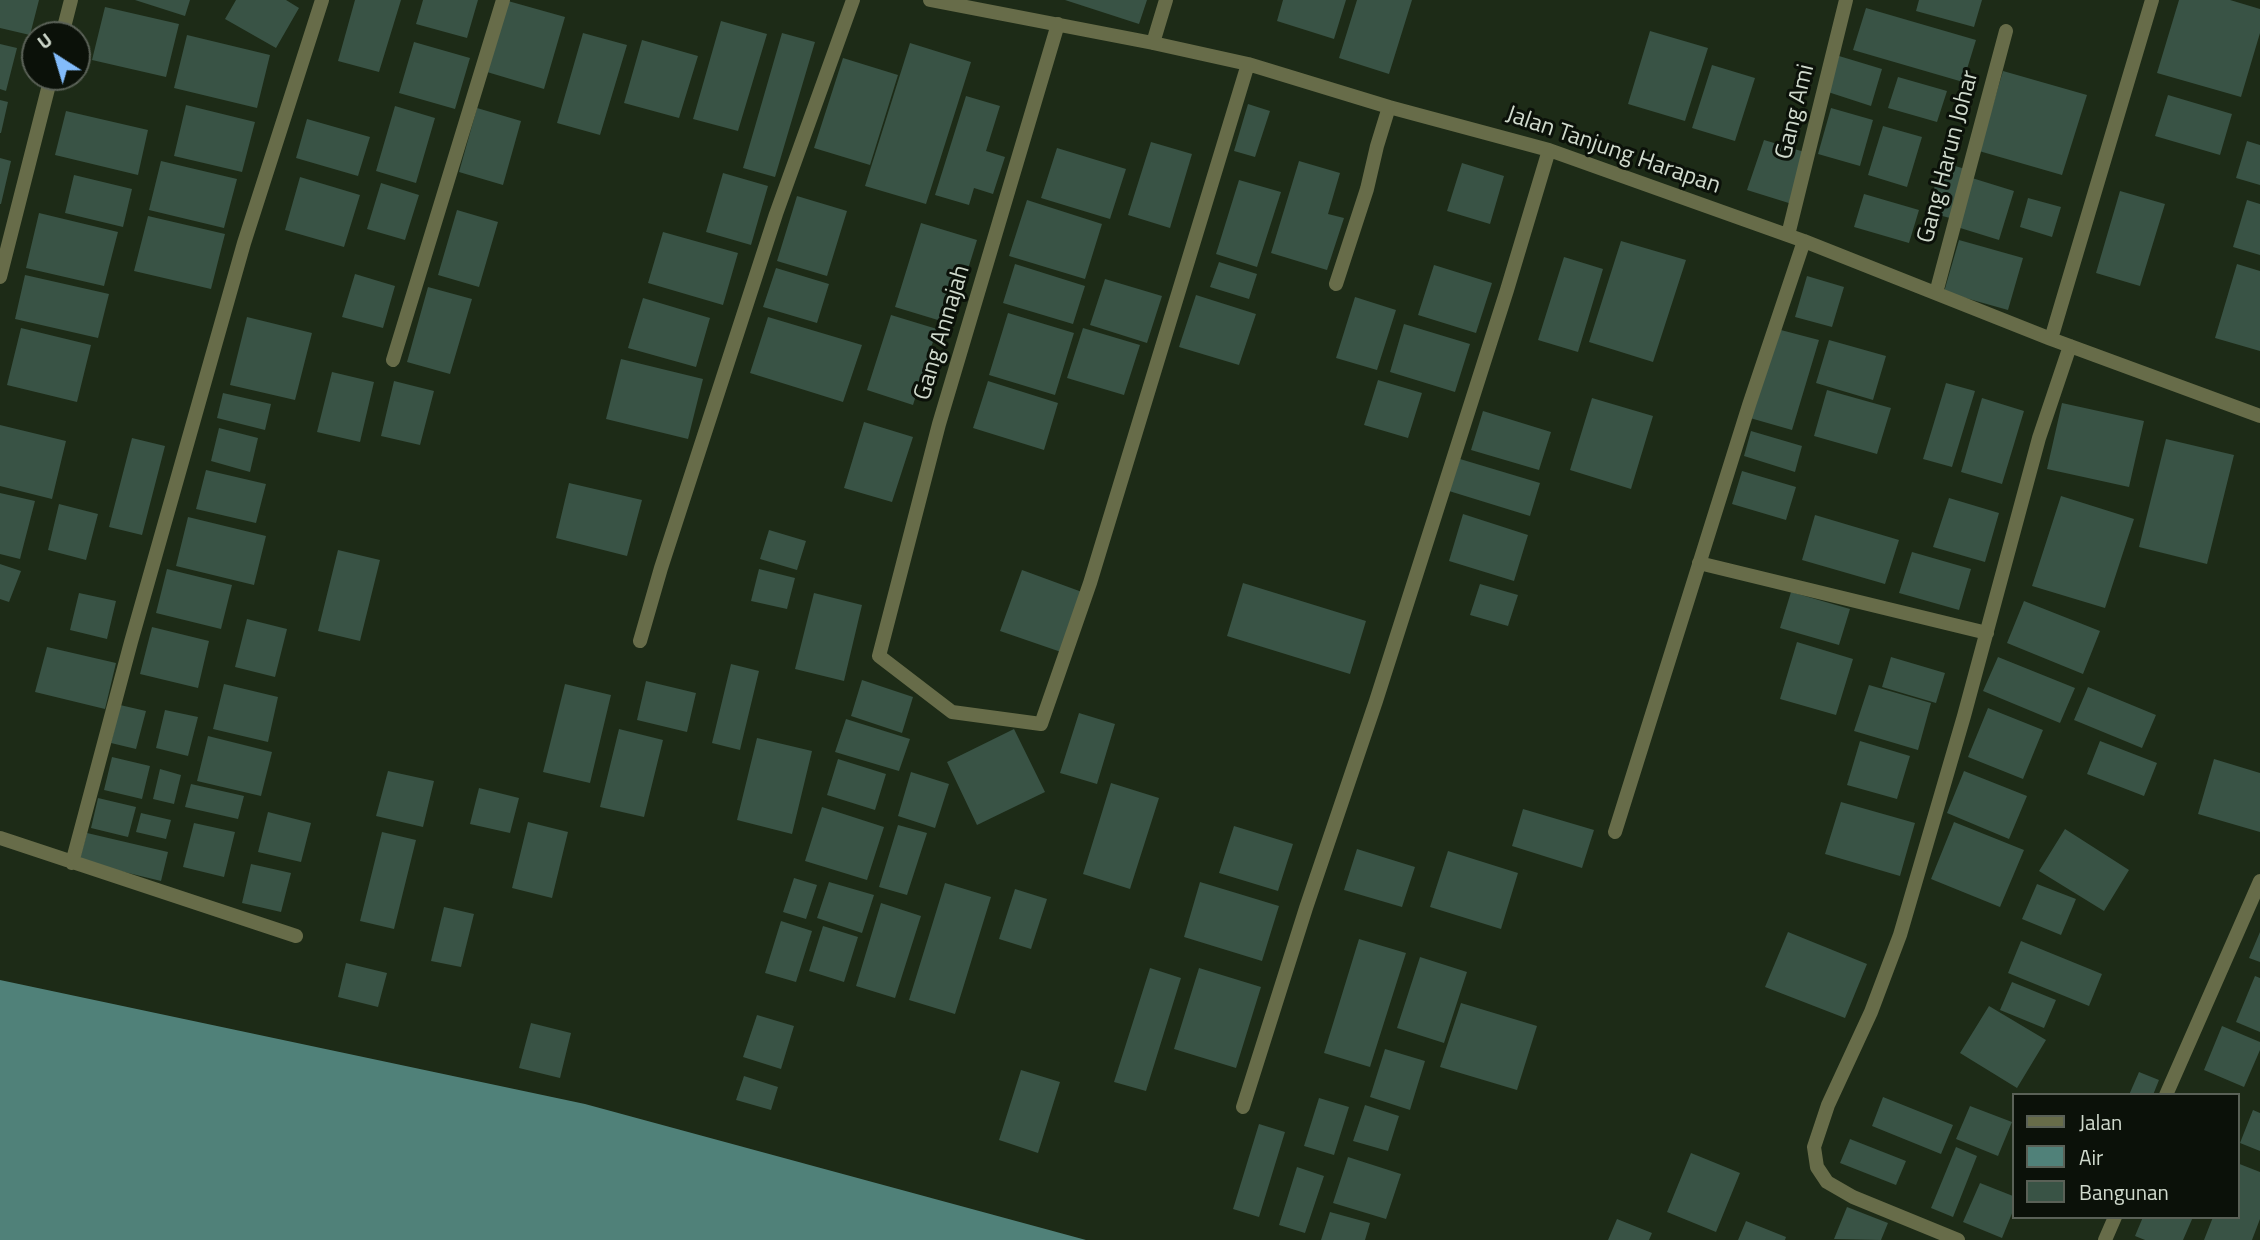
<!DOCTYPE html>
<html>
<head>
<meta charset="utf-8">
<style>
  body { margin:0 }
  #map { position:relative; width:2260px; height:1240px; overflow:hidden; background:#1d2b17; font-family:"Titillium Web",sans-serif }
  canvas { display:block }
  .legend { position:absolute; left:2012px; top:1093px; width:228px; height:126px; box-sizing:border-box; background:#0b1109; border:2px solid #5a6157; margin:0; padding:9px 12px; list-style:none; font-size:21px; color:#d0dacd }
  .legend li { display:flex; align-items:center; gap:14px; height:35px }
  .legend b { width:35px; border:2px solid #5a6157 }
  .north { position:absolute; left:21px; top:21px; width:70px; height:70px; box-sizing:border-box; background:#0b1109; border:2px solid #5a6157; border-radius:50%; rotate:323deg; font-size:19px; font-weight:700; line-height:28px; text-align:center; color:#d0dacd }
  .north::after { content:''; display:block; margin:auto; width:24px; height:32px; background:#83bcfb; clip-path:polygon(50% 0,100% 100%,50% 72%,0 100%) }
</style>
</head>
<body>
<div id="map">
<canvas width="2260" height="1240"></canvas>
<ul class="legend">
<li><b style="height:9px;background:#676c49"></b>Jalan</li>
<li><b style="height:19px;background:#508179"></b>Air</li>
<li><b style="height:19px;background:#395345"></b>Bangunan</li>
</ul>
<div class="north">U</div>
</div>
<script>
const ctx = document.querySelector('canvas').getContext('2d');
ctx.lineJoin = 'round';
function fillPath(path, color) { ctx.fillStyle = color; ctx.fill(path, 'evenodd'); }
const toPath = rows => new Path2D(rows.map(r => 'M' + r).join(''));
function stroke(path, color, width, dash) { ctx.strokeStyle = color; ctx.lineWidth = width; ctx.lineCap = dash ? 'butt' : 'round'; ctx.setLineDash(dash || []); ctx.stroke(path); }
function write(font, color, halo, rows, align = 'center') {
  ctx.font = font + ' "Titillium Web",sans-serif'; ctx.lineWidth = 6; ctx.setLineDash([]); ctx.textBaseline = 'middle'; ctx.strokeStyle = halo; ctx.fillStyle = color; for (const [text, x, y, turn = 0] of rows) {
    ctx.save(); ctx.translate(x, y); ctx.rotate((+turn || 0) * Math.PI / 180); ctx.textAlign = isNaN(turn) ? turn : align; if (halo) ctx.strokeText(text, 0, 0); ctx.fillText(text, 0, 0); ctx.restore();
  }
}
fillPath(toPath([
  [0,980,585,1104,1086,1240,0,1240]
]), '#508179');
fillPath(toPath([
  [0,0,39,0,30,35,0,28],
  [135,0,190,0,185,16],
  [236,0,286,0,299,8,276,48,225,19],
  [355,0,401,0,379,72,338,61],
  [423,0,478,0,467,38,416,24],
  [1065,0,1147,0,1139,24],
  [1283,0,1346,0,1334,39,1277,21],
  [1357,0,1412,0,1389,74,1339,58],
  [1919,0,1982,0,1974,27,1916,11],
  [2179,0,2230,0,2260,9,2260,33,2241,97,2157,73],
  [508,1,565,17,544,89,487,72],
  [105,7,179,24,166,77,92,60],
  [1866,8,1976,40,1963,82,1853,50],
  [721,21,767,34,738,131,693,119],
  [1650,31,1708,48,1685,121,1628,104],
  [583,33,627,45,600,135,557,123],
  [782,33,815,42,775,177,743,168],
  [187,35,270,55,257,108,174,88],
  [642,40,698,56,679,118,624,103],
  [414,42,470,58,455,109,399,93],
  [910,43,971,62,926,204,865,186],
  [0,44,17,48,6,91,0,89],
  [1839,56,1882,69,1871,106,1828,92],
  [843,58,898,75,870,165,814,148],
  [1712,65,1755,78,1735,141,1692,128],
  [2003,71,2087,95,2062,175,1979,151],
  [1898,77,1947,91,1937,122,1888,108],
  [2168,95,2232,114,2220,155,2155,136],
  [966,96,1000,106,986,151,1005,157,993,194,974,188,969,205,935,195],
  [0,100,8,102,1,133,0,133],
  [1248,104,1270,111,1255,157,1234,151],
  [186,105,255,122,242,172,174,156],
  [395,106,435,118,416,183,376,171],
  [477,108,521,121,503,185,459,172],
  [1831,108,1873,120,1860,166,1818,154],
  [66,111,148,130,138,175,55,155],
  [307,119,370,137,358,176,296,158],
  [1883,126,1922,137,1907,187,1868,175],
  [1764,140,1808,153,1792,204,1747,190],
  [2247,141,2260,145,2260,185,2236,178],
  [1151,142,1192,154,1170,228,1128,215],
  [1057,148,1126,169,1110,219,1041,198],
  [0,158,11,161,1,204,0,204],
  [161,161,237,179,224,228,149,210],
  [1299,161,1340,173,1328,214,1344,218,1327,270,1271,253],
  [1942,162,1965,169,1950,218,1927,212],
  [1462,163,1504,176,1490,224,1447,211],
  [723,173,768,186,751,245,706,232],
  [74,175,132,189,123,227,65,213],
  [300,177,360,195,344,247,285,230],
  [1972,178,2014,191,1999,240,1957,227],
  [1239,180,1281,192,1257,267,1216,254],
  [381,183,419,195,405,240,367,229],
  [2120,191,2165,204,2140,286,2096,273],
  [1864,194,1919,210,1909,243,1854,227],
  [797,196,847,211,827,276,777,261],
  [2028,198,2061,207,2052,237,2020,227],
  [1027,200,1102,224,1085,279,1009,256],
  [2247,200,2260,204,2260,255,2233,247],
  [457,210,498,222,479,287,438,275],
  [39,213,118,232,104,286,26,268],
  [148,216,225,234,211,289,134,271],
  [921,223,977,240,951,324,895,307],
  [663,232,738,253,723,305,648,283],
  [1959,240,2023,258,2008,310,1944,292],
  [1621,241,1686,260,1653,362,1589,342],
  [1564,257,1603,269,1578,352,1538,340],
  [1219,262,1257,274,1249,299,1210,287],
  [1015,264,1085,286,1073,324,1003,303],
  [2237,264,2260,271,2260,351,2215,338],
  [1434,265,1492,283,1476,333,1418,315],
  [776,268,829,284,817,323,763,307],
  [355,274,395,286,383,328,342,317],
  [25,275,109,294,98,338,15,319],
  [1807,276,1844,287,1832,327,1795,317],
  [1105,279,1162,296,1147,343,1090,325],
  [428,287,472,299,450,374,407,362],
  [1196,295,1256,314,1239,365,1179,347],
  [1355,297,1396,310,1377,370,1336,358],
  [643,298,710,318,696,367,628,348],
  [1008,313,1074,333,1055,395,989,375],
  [891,315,937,329,913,405,867,390],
  [247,317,312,333,295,400,230,385],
  [768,317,862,345,843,402,750,373],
  [1404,324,1470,344,1455,392,1390,372],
  [21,328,91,345,77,402,7,385],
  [1083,328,1140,345,1124,395,1067,378],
  [1777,329,1819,340,1792,430,1750,418],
  [1829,340,1886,356,1873,400,1816,383],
  [621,359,703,379,688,439,606,419],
  [332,372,374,382,360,442,317,432],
  [1378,380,1422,393,1408,438,1364,425],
  [394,381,434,391,420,445,381,436],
  [988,381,1058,403,1044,450,973,428],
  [1946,383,1975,391,1952,467,1923,459],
  [1827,390,1891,408,1877,454,1814,436],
  [223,393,271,404,265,430,217,418],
  [1592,398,1653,416,1631,489,1570,470],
  [1982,398,2024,411,2002,484,1961,472],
  [2062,403,2144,421,2129,487,2047,469],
  [1483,411,1551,432,1539,470,1471,450],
  [864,422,913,437,892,502,844,488],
  [0,425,66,441,52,499,0,486],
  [219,428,258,438,250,472,211,461],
  [1751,431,1802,446,1795,472,1744,456],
  [132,438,165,446,142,535,109,527],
  [2166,439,2234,455,2207,564,2139,547],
  [1460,459,1540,483,1530,516,1449,491],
  [206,470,266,484,256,523,196,509],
  [1742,471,1796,487,1786,520,1732,504],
  [569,483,642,500,627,556,556,538],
  [0,493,35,501,20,559,0,554],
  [2061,496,2134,519,2105,608,2032,586],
  [1949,498,1999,513,1985,562,1933,547],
  [59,504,98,514,86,560,48,550],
  [1463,514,1528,535,1514,581,1449,561],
  [1815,515,1899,540,1885,584,1802,560],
  [188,517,266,536,254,585,176,566],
  [769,530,806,541,797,570,760,559],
  [338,550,380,560,360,641,318,631],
  [1912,552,1971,569,1959,610,1899,593],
  [0,564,21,571,9,602,0,599],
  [167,569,232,585,221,629,156,613],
  [759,569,795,578,787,609,751,601],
  [1022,570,1082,592,1061,652,1000,631],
  [1243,583,1366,621,1350,674,1227,636],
  [1480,584,1518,595,1508,626,1470,615],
  [1791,592,1850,609,1839,645,1780,628],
  [79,593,116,601,107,639,70,630],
  [814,593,862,605,844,681,795,669],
  [2024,601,2100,631,2083,674,2007,643],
  [247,619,287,629,275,677,235,667],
  [152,627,209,641,198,688,140,674],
  [1797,642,1853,659,1836,715,1780,699],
  [47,647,116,663,105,709,35,692],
  [1891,657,1945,673,1936,703,1882,687],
  [1998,657,2075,688,2060,723,1983,691],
  [731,664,759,671,740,750,712,743],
  [862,680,913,697,902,733,851,716],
  [646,681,696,693,687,732,637,720],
  [224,684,278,697,268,742,213,729],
  [565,684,611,695,590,783,543,772],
  [1869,685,1931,703,1918,750,1854,731],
  [2088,687,2156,715,2142,748,2074,720],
  [120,705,146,711,136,749,111,743],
  [1988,708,2043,730,2023,779,1968,757],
  [165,710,198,717,188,756,156,748],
  [1079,713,1115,724,1097,784,1060,773],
  [846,719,910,739,899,771,835,752],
  [619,729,663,740,644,817,600,807],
  [1014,729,1045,792,977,825,947,762],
  [208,736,272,752,261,796,197,781],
  [757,738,812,751,792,834,737,820],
  [1860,741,1910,756,1897,799,1847,785],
  [2100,741,2157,763,2144,796,2087,774],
  [112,757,150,766,142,799,104,790],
  [838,759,886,774,875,810,827,795],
  [2214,759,2260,773,2260,832,2198,814],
  [160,769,181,775,174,804,153,799],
  [388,771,434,781,423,827,376,816],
  [1964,771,2027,796,2009,839,1947,813],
  [911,772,949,784,935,828,898,816],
  [1111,783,1159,798,1130,889,1083,874],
  [191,784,244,796,238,819,185,807],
  [479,788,519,798,510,833,470,824],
  [98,798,136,807,128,837,91,828],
  [1841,802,1915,823,1900,876,1825,854],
  [822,807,884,827,867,880,805,861],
  [1523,809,1594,830,1582,868,1512,846],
  [268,812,311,823,301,862,258,852],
  [141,813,171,820,166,839,136,832],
  [528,822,568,832,552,898,512,888],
  [1954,822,2024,850,2000,907,1931,879],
  [194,823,235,832,224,877,183,867],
  [898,825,927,833,907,895,879,887],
  [1234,826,1293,844,1278,891,1219,873],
  [2065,829,2129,870,2104,911,2039,871],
  [382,832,416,840,394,929,360,921],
  [87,833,168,852,161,881,79,861],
  [1357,849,1415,867,1402,907,1344,890],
  [1448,851,1518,873,1501,929,1430,907],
  [251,864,291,873,281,912,242,903],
  [794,878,817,885,806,919,783,912],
  [829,882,874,895,862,933,817,918],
  [1200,882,1279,906,1262,961,1184,937],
  [945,883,991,897,955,1014,909,1000],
  [2037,884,2076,899,2061,935,2022,919],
  [1015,889,1047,899,1031,949,999,939],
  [881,903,921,916,895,998,856,986],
  [444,907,474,914,461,967,431,961],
  [781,921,812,931,796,982,765,973],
  [823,926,858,937,844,982,809,971],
  [1788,932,1867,964,1845,1018,1765,987],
  [2260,932,2260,962,2249,958],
  [1359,939,1406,953,1370,1067,1324,1053],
  [2021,941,2102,974,2089,1006,2008,973],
  [1420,957,1467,972,1444,1043,1397,1028],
  [346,963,387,973,378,1007,338,997],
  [1150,968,1181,978,1146,1091,1114,1082],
  [1199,968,1261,987,1236,1068,1174,1049],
  [2255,976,2260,978,2260,1032,2236,1022],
  [2012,982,2056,1000,2044,1028,2000,1010],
  [1461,1003,1537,1026,1517,1090,1440,1067],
  [1989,1006,2046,1040,2017,1088,1960,1053],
  [757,1015,794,1026,781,1069,743,1057],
  [531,1023,571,1033,560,1078,519,1068],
  [2222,1026,2260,1042,2260,1050,2244,1087,2204,1070],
  [1385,1049,1425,1061,1410,1110,1370,1097],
  [1021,1070,1060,1082,1038,1153,999,1140],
  [2139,1072,2159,1080,2153,1095,2129,1095],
  [744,1076,778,1087,771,1110,736,1100],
  [1883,1097,1953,1125,1941,1154,1872,1126],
  [1319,1098,1349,1107,1334,1155,1304,1146],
  [1365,1105,1399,1116,1388,1151,1353,1141],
  [1970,1106,2012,1122,1998,1156,1956,1139],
  [2253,1110,2260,1113,2260,1151,2240,1143],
  [1259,1124,1285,1132,1259,1217,1233,1209],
  [1850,1139,1906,1161,1896,1185,1840,1163],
  [1956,1147,1977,1156,1953,1217,1931,1208],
  [1691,1153,1740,1173,1716,1232,1667,1212],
  [1348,1157,1401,1174,1386,1219,1333,1203],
  [2237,1163,2260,1172,2260,1219,2252,1240,2204,1240,2213,1217,2237,1217],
  [1297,1167,1324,1176,1305,1233,1279,1225],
  [1980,1183,2013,1196,2013,1211,2002,1238,1963,1222],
  [1847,1207,1888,1223,1881,1240,1834,1239],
  [1330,1212,1370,1223,1365,1240,1321,1240],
  [2143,1217,2193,1217,2183,1240,2145,1240,2135,1236],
  [1617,1219,1652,1233,1649,1240,1608,1240],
  [1746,1221,1786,1237,1785,1240,1738,1240]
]), '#395345');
stroke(toPath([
  [930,0,1153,43,1248,64,1389,107,1549,150,1804,241,2051,339,2260,416],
  [1058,24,939,424,879,656,952,712,1041,724,1090,583,1248,64],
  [62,35,71,0],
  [1153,43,1166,0],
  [1788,235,1846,0],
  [0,277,51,77],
  [1336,284,1367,189,1377,146,1389,107],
  [1936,293,2006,31],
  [2051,339,2152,0],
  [393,360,503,0],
  [1699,563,1987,633],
  [640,641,661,568,776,214,853,0],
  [1615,832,1749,405,1804,241],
  [0,838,296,936],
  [72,863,131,642,244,243,322,0],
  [2166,1095,2260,881],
  [1243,1107,1306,908,1376,701,1507,290,1549,150],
  [1958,1240,1853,1197,1827,1182,1817,1167,1814,1147,1828,1105,1871,1012,1900,935,1964,716,2039,438,2070,346],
  [2105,1240,2115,1217]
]), '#676c49', 14);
write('24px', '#d0dacd', '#0b1109', [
  ["Gang Ami",1796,112,-76],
  ["Jalan Tanjung Harapan",1613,151,19],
  ["Gang Harun Johar",1949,157,-75],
  ["Gang Annajah",943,333,-73]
]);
</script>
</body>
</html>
